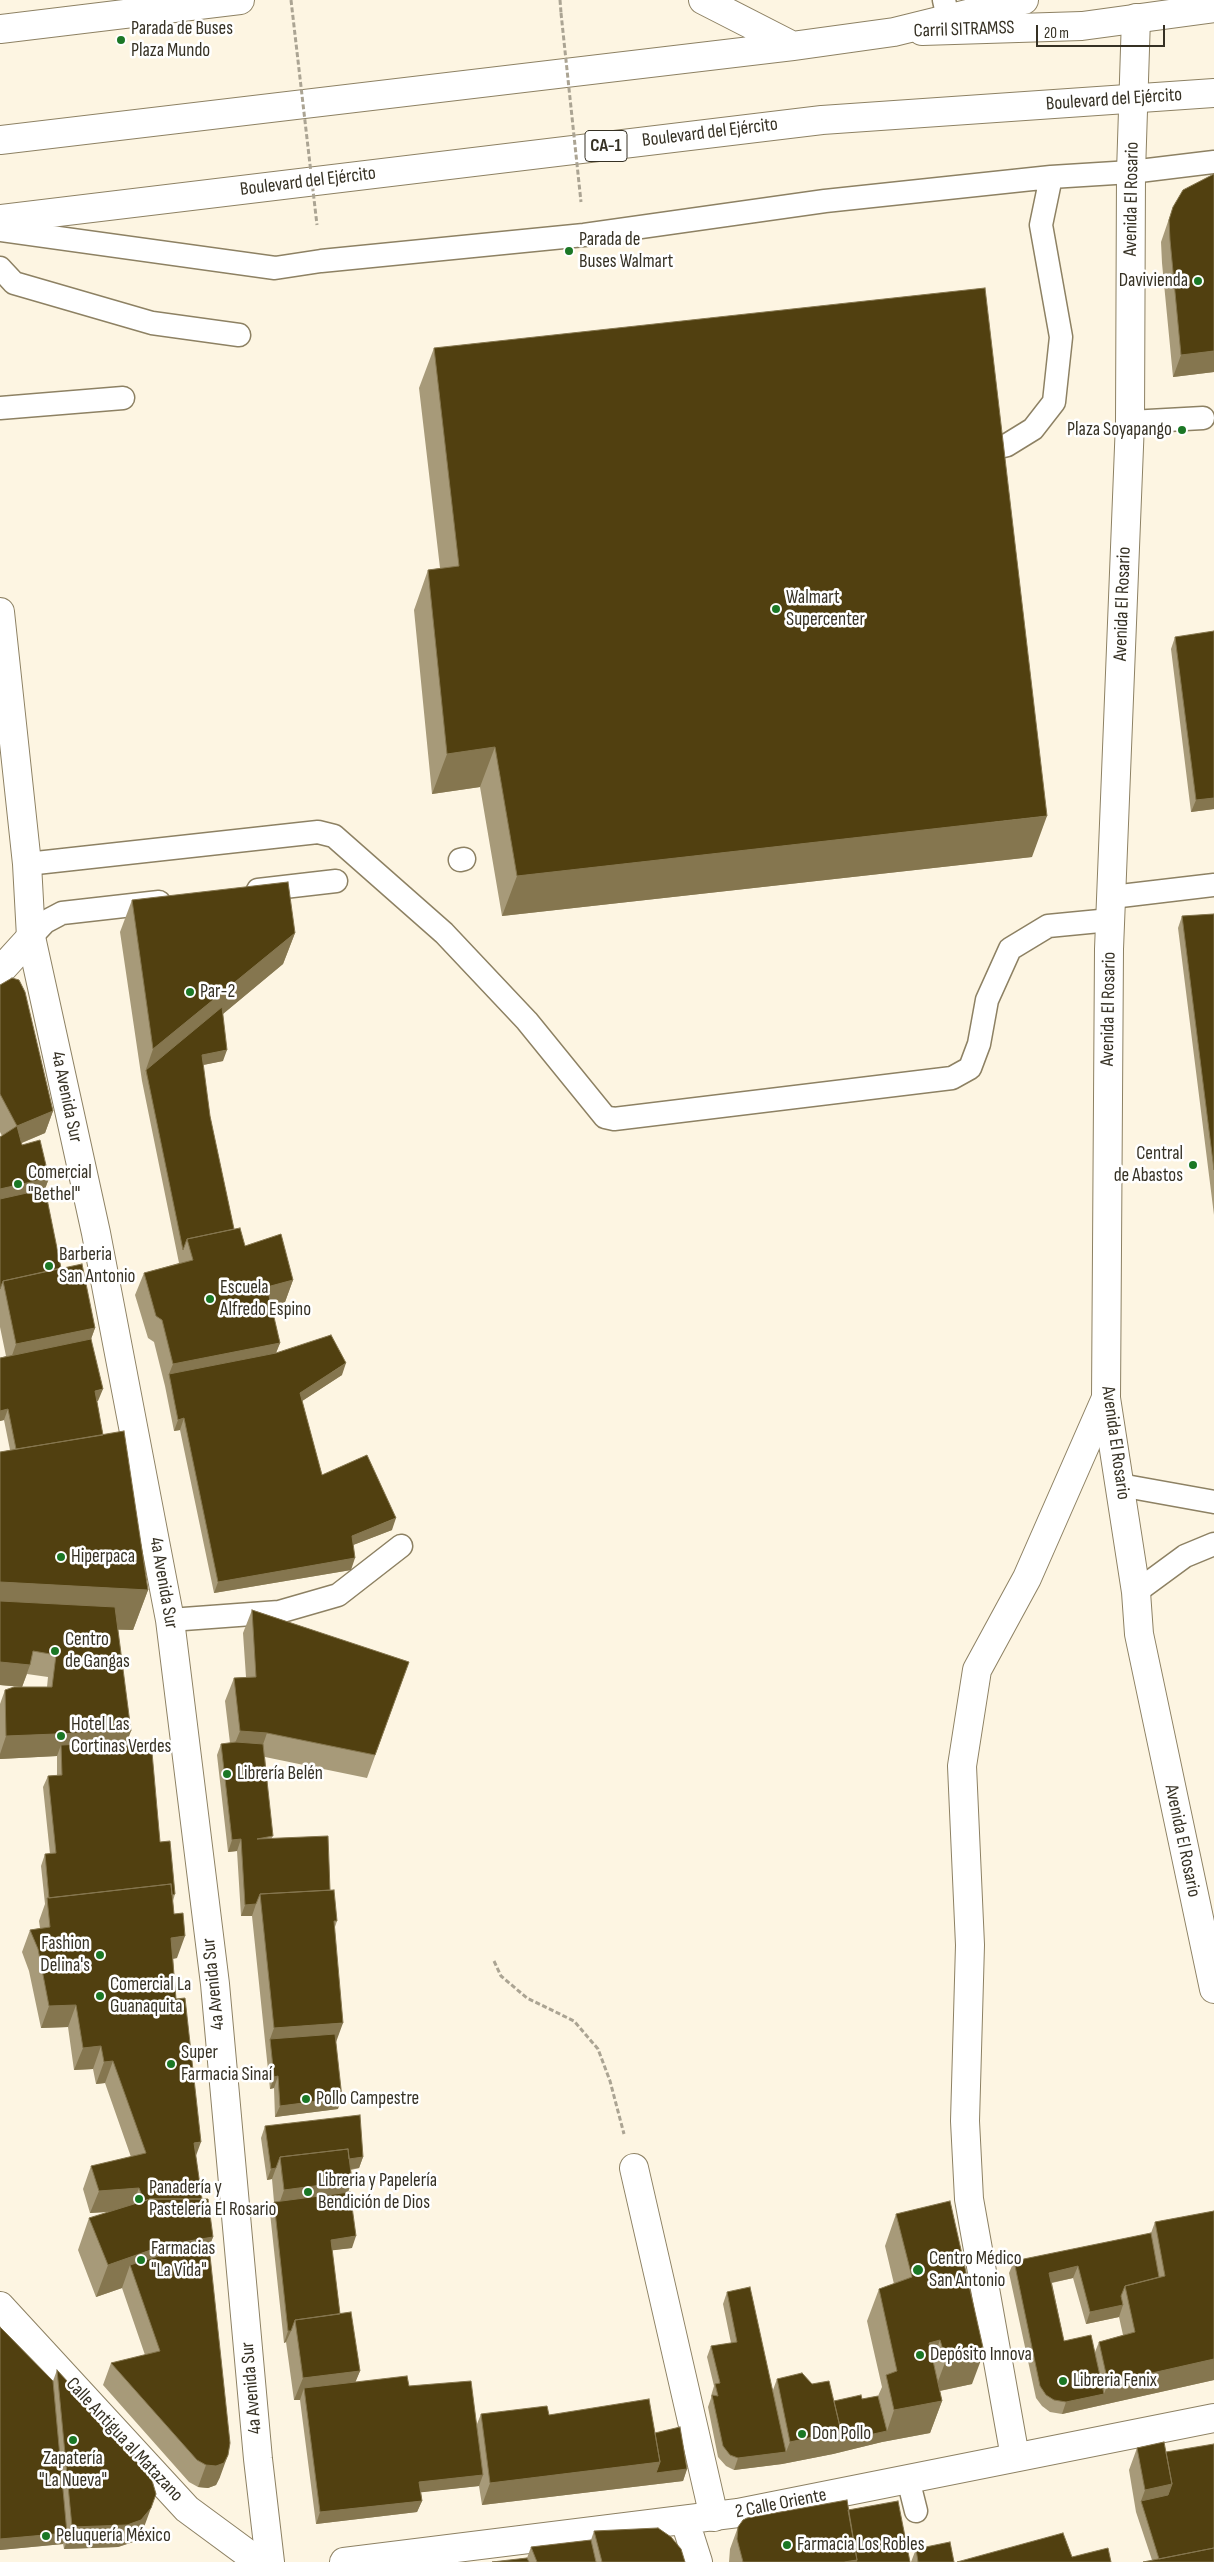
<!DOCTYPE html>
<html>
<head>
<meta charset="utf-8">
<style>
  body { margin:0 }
  #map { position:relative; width:1214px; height:2562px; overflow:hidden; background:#fdf5e2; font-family:"Sofia Sans Condensed",sans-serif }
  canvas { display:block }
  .scale { position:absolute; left:1036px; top:25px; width:129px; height:22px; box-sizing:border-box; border:2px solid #363124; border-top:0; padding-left:6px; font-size:15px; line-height:18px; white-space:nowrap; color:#363124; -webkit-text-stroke:4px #fff; paint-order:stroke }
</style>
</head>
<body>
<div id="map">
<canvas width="1214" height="2562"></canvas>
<div class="scale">20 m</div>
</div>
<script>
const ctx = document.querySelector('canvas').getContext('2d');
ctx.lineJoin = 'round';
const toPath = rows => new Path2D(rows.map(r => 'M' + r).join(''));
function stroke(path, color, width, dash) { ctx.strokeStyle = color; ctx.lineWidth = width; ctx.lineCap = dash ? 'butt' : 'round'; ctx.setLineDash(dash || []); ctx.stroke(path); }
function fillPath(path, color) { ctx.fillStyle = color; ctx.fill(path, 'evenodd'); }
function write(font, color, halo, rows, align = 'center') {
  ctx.font = font + ' "Sofia Sans Condensed",sans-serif'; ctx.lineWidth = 5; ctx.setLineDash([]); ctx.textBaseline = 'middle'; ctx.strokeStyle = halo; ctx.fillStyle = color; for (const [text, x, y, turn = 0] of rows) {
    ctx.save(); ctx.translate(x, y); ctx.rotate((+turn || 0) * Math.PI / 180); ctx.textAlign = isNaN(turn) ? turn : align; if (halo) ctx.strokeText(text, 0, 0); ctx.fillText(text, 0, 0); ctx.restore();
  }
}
const lane = toPath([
  [944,0,948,18],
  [0,230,275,268,321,261,584,235,825,201,1051,177,1131,172,1214,162],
  [0,268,14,283,152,323,239,335],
  [0,408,123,398],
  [1130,422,1203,418],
  [975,453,1007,445,1033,429,1054,402,1061,337,1041,225,1051,177],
  [460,860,464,859],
  [27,864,318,832,334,836,444,933,527,1021,605,1117,614,1119,952,1078,970,1068,979,1044,987,1000,1010,949,1048,926,1110,920],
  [258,890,336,881],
  [1112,897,1214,885],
  [31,937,45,922,62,913,159,902],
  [1120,1485,1214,1502],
  [1136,1592,1185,1556,1214,1544],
  [170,1620,279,1612,338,1595,401,1546],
  [908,2479,916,2511]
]);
const street = toPath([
  [0,971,31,937],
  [634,2168,714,2517],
  [0,2306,187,2509,259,2562],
  [1015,2457,969,2199,965,2121,970,1945,962,1766,977,1670,1027,1578,1106,1398]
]);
const secondary = toPath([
  [1136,18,1131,172,1130,422,1109,949,1106,1398,1136,1592,1139,1634,1214,1989],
  [0,612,27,864,31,937,96,1233,170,1620,215,1984,258,2459,270,2562],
  [685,2521,698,2562],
  [344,2562,738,2513,1214,2418]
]);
const primary = toPath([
  [922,31,1082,26,1214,8]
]);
const highway = toPath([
  [703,0,793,46],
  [0,29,240,0],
  [0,140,793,46,894,32,1024,0],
  [0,219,822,120,1214,93]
]);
stroke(lane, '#8d8163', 25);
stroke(street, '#8d8163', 30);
stroke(secondary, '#8d8163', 30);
stroke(primary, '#8d8163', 30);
stroke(highway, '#8d8163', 30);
stroke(toPath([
  [560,0,561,13],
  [494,1961,501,1976,527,1998,574,2021,598,2049,610,2081,624,2134]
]), '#aba493', 3, [5, 2.5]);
stroke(lane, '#fff', 22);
stroke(street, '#fff', 28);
stroke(secondary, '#fff', 28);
stroke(primary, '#fff', 28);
stroke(highway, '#fff', 28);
stroke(toPath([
  [291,0,317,225],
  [561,13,581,202]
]), '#aba493', 3, [5, 2.5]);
fillPath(toPath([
  [1173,207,1214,372,1173,377,1162,263,1161,242],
  [434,348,1032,857,502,916,480,787,432,794,414,610,428,570,440,568,419,388],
  [1175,637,1214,809,1191,812,1171,649],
  [132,900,295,933,283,964,223,1014,223,1061,203,1065,210,1116,234,1229,245,1246,293,1280,285,1302,271,1306,280,1343,276,1353,342,1375,302,1401,322,1475,392,1530,353,1545,351,1570,214,1593,180,1430,174,1431,165,1386,154,1342,148,1338,135,1295,144,1273,179,1263,142,1081,120,932],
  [1214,914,1214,1215,1178,928,1182,916],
  [0,985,53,1111,45,1133,22,1143,22,1145,49,1178,45,1189,61,1268,95,1328,91,1339,98,1401,97,1401,103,1435,148,1590,133,1630,118,1630,127,1742,160,1842,175,1894,173,1901,177,1958,173,1959,176,1999,196,2157,202,2199,213,2237,209,2246,220,2477,216,2485,208,2488,198,2487,189,2482,103,2385,111,2363,145,2355,122,2288,96,2297,78,2250,89,2218,110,2212,90,2213,83,2189,91,2166,131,2157,105,2083,96,2084,93,2069,74,2070,68,2027,41,2028,29,1971,22,1952,30,1930,40,1928,39,1921,45,1904,41,1866,45,1854,50,1854,43,1787,48,1776,57,1775,57,1756,0,1759,0,1704,5,1690,47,1687,48,1677,27,1674,22,1687,0,1685,0,1452,10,1450,4,1420,0,1421,0,1358,6,1356,0,1327,0,1137,2,1136,0,1132],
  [252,1610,409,1662,367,1778,265,1757,272,1838,330,1890,337,1921,335,1927,336,2043,338,2109,275,2117,274,2088,270,2089,252,1916,241,1916,237,1851,228,1852,217,1755,221,1744,230,1743,225,1701,234,1678,246,1677,243,1633],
  [265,2126,363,2157,359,2168,351,2170,352,2181,348,2192,352,2248,332,2250,340,2314,360,2371,355,2382,409,2386,477,2424,481,2414,549,2415,655,2433,687,2469,683,2481,482,2505,479,2486,421,2492,422,2501,417,2512,316,2524,300,2400,294,2400,286,2342,284,2343,270,2213,274,2202,272,2179,267,2180,261,2138],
  [1214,2211,1214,2380,1062,2414,1050,2412,1042,2406,1036,2398,1009,2273,1014,2261,1151,2233,1155,2222],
  [1073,2278,1086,2324,1119,2317,1123,2335,1099,2342,1095,2352,1064,2341,1052,2283],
  [896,2214,972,2384,940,2391,942,2401,930,2433,882,2442,833,2454,782,2464,734,2470,726,2466,718,2457,708,2407,711,2398,711,2396,714,2386,707,2357,711,2346,731,2343,723,2304,727,2292,773,2390,777,2379,812,2384,834,2401,862,2399,878,2396,882,2387,867,2321,879,2289,894,2284,885,2246],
  [0,2327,53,2381,57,2370,143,2530,133,2542,118,2547,64,2549,63,2543,63,2544,0,2550],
  [1137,2448,1166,2452,1214,2562,1152,2560,1136,2512,1129,2470],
  [848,2510,910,2562,729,2562,730,2549,738,2527],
  [594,2531,685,2562,492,2562,527,2558,531,2547,591,2540],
  [916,2549,954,2562,911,2562]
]), '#a79a79');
fillPath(toPath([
  [1214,351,1214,372,1173,377,1181,355],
  [495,747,480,787,432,794,447,754],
  [1214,798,1214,809,1191,812,1196,800],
  [1047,816,1032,857,502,916,517,876],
  [295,933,283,964,147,1077,146,1070,142,1081,153,1049],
  [227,1050,223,1061,198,1066,202,1055],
  [53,1111,45,1133,9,1148,17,1126],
  [49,1178,41,1200,0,1210,0,1189],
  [293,1280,285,1302,258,1310,267,1287],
  [95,1328,87,1350,8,1367,16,1344],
  [280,1343,271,1365,169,1374,173,1364],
  [346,1363,342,1375,296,1405,300,1393],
  [103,1389,98,1401,91,1402,95,1391],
  [8,1409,4,1420,0,1421,0,1411],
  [184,1418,180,1430,174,1431,178,1420],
  [396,1518,392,1530,348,1547,352,1536],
  [355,1558,351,1570,214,1593,218,1582],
  [0,1582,148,1590,133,1630,0,1623],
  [0,1662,30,1665,22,1687,0,1685],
  [131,1731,123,1753,61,1745,57,1756,0,1759,0,1754,6,1736],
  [240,1731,267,1733,259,1756,231,1753],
  [241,1839,237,1851,228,1852,232,1840],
  [256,1904,252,1916,241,1916,245,1905],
  [185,1936,177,1958,163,1960,171,1938],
  [76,2005,68,2027,41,2028,49,2006],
  [343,2023,335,2045,270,2039,274,2028],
  [101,2046,93,2069,74,2070,83,2048],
  [113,2061,105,2083,96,2084,104,2062],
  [278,2076,274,2088,270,2089,274,2077],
  [342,2098,338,2109,275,2117,280,2106],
  [201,2142,193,2164,194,2143],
  [363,2157,359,2168,282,2178,281,2167],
  [276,2168,272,2179,267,2180,271,2169],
  [352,2181,344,2203,276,2213,284,2190],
  [139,2188,131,2210,90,2213,99,2191],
  [356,2236,352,2248,327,2251,331,2240],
  [213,2237,201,2269,130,2265,122,2288,96,2297,108,2265,165,2245],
  [1078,2266,1073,2278,1045,2284,1049,2273],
  [1123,2305,1119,2317,1086,2324,1090,2312],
  [288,2331,291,2331,286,2342,284,2343],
  [940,2340,929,2372,929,2343],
  [984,2352,972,2384,934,2392,946,2360],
  [1214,2359,1214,2380,1062,2414,1066,2402,1104,2394,1108,2383],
  [360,2371,351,2393,304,2388,300,2400,294,2400,303,2378],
  [942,2401,930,2433,882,2442,833,2454,782,2464,734,2470,738,2458,786,2452,790,2442,841,2431,887,2431,894,2410],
  [228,2455,220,2477,216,2485,208,2488,198,2487,206,2465],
  [660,2462,687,2469,683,2481,482,2505,490,2483],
  [483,2475,479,2486,415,2493,419,2482],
  [1172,2484,1164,2507,1141,2501,1145,2490],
  [422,2501,417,2512,316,2524,320,2512],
  [151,2508,143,2530,133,2542,118,2547,64,2549,72,2527],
  [67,2533,63,2544,0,2550,0,2539],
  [857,2560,856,2562,844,2562]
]), '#85764f');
const building = toPath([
  [1214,174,1214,351,1181,355,1170,240,1169,220,1173,207,1183,190,1214,174],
  [985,288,1047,816,517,876,495,747,447,754,428,570,459,566,434,348,985,288],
  [1214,631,1214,798,1196,800,1175,637,1214,631],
  [288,882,295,933,153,1049,132,900,288,882],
  [1214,914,1214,1170,1182,916,1214,914],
  [12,978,19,980,25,992,53,1111,17,1126,0,1094,0,985,12,978],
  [222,1007,227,1050,202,1055,210,1116,234,1229,187,1239,183,1250,146,1070,222,1007],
  [17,1126,22,1145,40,1140,49,1178,0,1189,0,1137,17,1126],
  [45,1189,61,1268,3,1281,0,1289,0,1199,45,1189],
  [240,1228,245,1246,281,1234,293,1280,267,1287,280,1343,173,1364,162,1320,156,1316,144,1273,193,1260,187,1239,240,1228],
  [82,1264,95,1328,16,1344,3,1281,82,1264],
  [331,1335,346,1363,300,1393,322,1475,367,1455,396,1518,352,1536,355,1558,218,1582,184,1418,178,1420,169,1374,276,1353,331,1335],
  [91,1339,103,1389,95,1391,103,1435,16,1449,8,1409,0,1411,0,1358,91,1339],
  [124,1431,148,1590,0,1582,0,1452,124,1431],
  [0,1601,115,1607,131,1731,6,1736,5,1690,14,1687,52,1687,56,1655,33,1651,30,1665,0,1662,0,1601],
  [252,1610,409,1662,375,1755,267,1733,240,1731,234,1678,256,1677,252,1610],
  [151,1741,160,1842,170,1841,175,1894,172,1895,171,1884,49,1898,45,1854,56,1853,48,1776,62,1775,61,1745,151,1741],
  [236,1742,263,1744,273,1836,257,1839,328,1836,330,1890,260,1894,256,1904,245,1905,241,1839,232,1840,221,1744,236,1742],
  [171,1884,174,1914,183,1913,185,1936,171,1938,176,1999,185,1998,201,2142,194,2143,202,2199,150,2199,144,2201,139,2188,99,2191,91,2166,146,2153,113,2061,104,2062,101,2046,83,2048,76,2005,49,2006,38,1949,30,1930,50,1927,47,1898,171,1884],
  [334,1890,337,1921,334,1921,343,2023,274,2028,260,1894,334,1890],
  [335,2034,342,2098,280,2106,278,2076,274,2077,270,2039,335,2034],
  [360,2115,363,2157,349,2159,348,2149,280,2157,276,2168,271,2169,265,2126,360,2115],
  [348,2149,352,2181,284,2190,280,2157,348,2149],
  [350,2192,356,2236,331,2240,340,2314,295,2320,291,2331,288,2331,274,2202,350,2192],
  [150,2199,208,2199,213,2237,165,2245,108,2265,89,2218,150,2199],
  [950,2201,984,2352,946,2360,940,2340,929,2343,942,2401,894,2410,886,2375,897,2371,879,2289,912,2277,896,2214,950,2201],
  [1214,2211,1214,2359,1108,2383,1099,2342,1135,2332,1125,2286,1165,2276,1155,2222,1214,2211],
  [1151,2233,1159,2277,1125,2286,1121,2296,1123,2305,1090,2312,1078,2266,1049,2273,1064,2341,1091,2335,1104,2394,1066,2402,1054,2400,1046,2395,1040,2386,1014,2261,1151,2233],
  [209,2246,230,2443,228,2455,224,2463,216,2466,206,2465,197,2460,111,2363,160,2351,130,2265,162,2255,209,2246],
  [750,2287,786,2452,738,2458,730,2455,723,2446,712,2395,718,2396,715,2384,720,2383,711,2346,737,2342,727,2292,750,2287],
  [351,2312,360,2371,303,2378,295,2320,351,2312],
  [0,2327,53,2381,67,2533,0,2539,0,2327],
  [57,2370,145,2466,151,2477,156,2494,151,2508,141,2520,127,2525,72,2527,57,2370],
  [802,2373,812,2384,829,2381,841,2431,790,2442,777,2379,802,2373],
  [407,2376,409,2386,471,2381,483,2475,419,2482,422,2501,320,2512,304,2388,407,2376],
  [861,2395,862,2399,878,2396,887,2431,837,2442,841,2431,834,2401,861,2395],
  [649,2399,660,2462,490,2483,481,2414,547,2406,549,2415,649,2399],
  [680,2427,687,2469,656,2473,660,2462,655,2433,680,2427],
  [1164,2442,1172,2484,1145,2490,1137,2448,1164,2442],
  [1214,2444,1214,2548,1159,2559,1141,2501,1168,2495,1172,2484,1166,2452,1214,2444],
  [847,2500,857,2560,844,2562,743,2562,737,2539,738,2527,743,2520,747,2518,847,2500],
  [898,2501,910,2562,856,2562,857,2560,848,2510,898,2501],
  [658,2528,671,2537,681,2549,685,2562,602,2562,594,2531,658,2528],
  [1063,2533,1072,2557,1108,2548,1111,2562,957,2562,1063,2533],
  [591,2540,596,2562,537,2562,531,2547,591,2540],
  [950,2542,954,2562,918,2562,916,2549,950,2542],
  [1214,2548,1214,2562,1143,2562,1214,2548],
  [527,2558,529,2562,492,2562,527,2558]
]);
fillPath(building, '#514010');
stroke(building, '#85764f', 1);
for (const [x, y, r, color] of [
  [121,40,5,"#1b7725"],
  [569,251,5,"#1b7725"],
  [1198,281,5,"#1b7725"],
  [1182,430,5,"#1b7725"],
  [776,609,5,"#1b7725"],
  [190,992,5,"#1b7725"],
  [1193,1165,5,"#1b7725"],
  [18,1184,5,"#1b7725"],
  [49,1266,5,"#1b7725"],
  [210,1299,5,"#1b7725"],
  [61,1557,5,"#1b7725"],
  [55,1651,5,"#1b7725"],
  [61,1736,5,"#1b7725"],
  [227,1774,5,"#1b7725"],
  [100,1955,5,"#1b7725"],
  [100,1996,5,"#1b7725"],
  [171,2064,5,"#1b7725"],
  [306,2099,5,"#1b7725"],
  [308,2192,5,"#1b7725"],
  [139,2199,5,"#1b7725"],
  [141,2260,5,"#1b7725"],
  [918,2270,6,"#1b7725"],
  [920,2355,5,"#1b7725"],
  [1063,2381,5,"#1b7725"],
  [802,2434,5,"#1b7725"],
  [73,2440,5,"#1b7725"],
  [46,2536,5,"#1b7725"],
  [787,2545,5,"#1b7725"]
]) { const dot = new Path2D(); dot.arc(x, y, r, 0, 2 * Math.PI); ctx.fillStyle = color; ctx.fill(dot); stroke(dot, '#fff', 2); }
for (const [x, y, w] of [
  [606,146,42]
]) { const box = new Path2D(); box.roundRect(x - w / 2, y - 15.5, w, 31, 4); ctx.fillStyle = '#fff'; ctx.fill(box); stroke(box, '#363124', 1); }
write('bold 18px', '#363124', null, [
  ["CA-1",606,146]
]);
write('19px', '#363124', '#fff', [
  ["Parada de Buses",131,29],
  ["Plaza Mundo",131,51],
  ["Parada de",579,240],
  ["Buses Walmart",579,262],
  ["Davivienda",1188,281,"right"],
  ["Plaza Soyapango",1172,430,"right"],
  ["Walmart",786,598],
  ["Supercenter",786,620],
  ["Par-2",200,992],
  ["Central",1183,1154,"right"],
  ["de Abastos",1183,1176,"right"],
  ["Comercial",28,1173],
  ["\"Bethel\"",28,1195],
  ["Barberia",59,1255],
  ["San Antonio",59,1277],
  ["Escuela",220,1288],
  ["Alfredo Espino",220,1310],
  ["Hiperpaca",71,1557],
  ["Centro",65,1640],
  ["de Gangas",65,1662],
  ["Hotel Las",71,1725],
  ["Cortinas Verdes",71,1747],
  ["Librería Belén",237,1774],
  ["Fashion",90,1944,"right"],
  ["Delina's",90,1966,"right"],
  ["Comercial La",110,1985],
  ["Guanaquita",110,2007],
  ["Super",181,2053],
  ["Farmacia Sinaí",181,2075],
  ["Pollo Campestre",316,2099],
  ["Libreria y Papelería",318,2181],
  ["Bendición de Dios",318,2203],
  ["Panadería y",149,2188],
  ["Pastelería El Rosario",149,2210],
  ["Farmacias",151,2249],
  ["\"La Vida\"",151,2271],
  ["Centro Médico",929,2259],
  ["San Antonio",929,2281],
  ["Depósito Innova",930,2355],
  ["Libreria Fenix",1073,2381],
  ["Don Pollo",812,2434],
  ["Zapatería",73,2459,"center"],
  ["\"La Nueva\"",73,2481,"center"],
  ["Peluquería México",56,2536],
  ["Farmacia Los Robles",797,2545]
], 'left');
write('19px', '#363124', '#fff', [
  ["Carril SITRAMSS",964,30,-2],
  ["Boulevard del Ejército",1114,100,-4],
  ["Boulevard del Ejército",710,133,-7],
  ["Boulevard del Ejército",308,182,-7],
  ["Avenida El Rosario",1132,199,-89],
  ["Avenida El Rosario",1123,604,-88],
  ["Avenida El Rosario",1109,1009,-89],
  ["4a Avenida Sur",66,1097,78],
  ["Avenida El Rosario",1115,1443,82],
  ["4a Avenida Sur",163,1583,80],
  ["Avenida El Rosario",1182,1841,78],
  ["4a Avenida Sur",214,1984,-96],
  ["4a Avenida Sur",252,2388,-95],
  ["Calle Antigua al Matazano",124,2440,47],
  ["2 Calle Oriente",781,2504,-11]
]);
</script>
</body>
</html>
